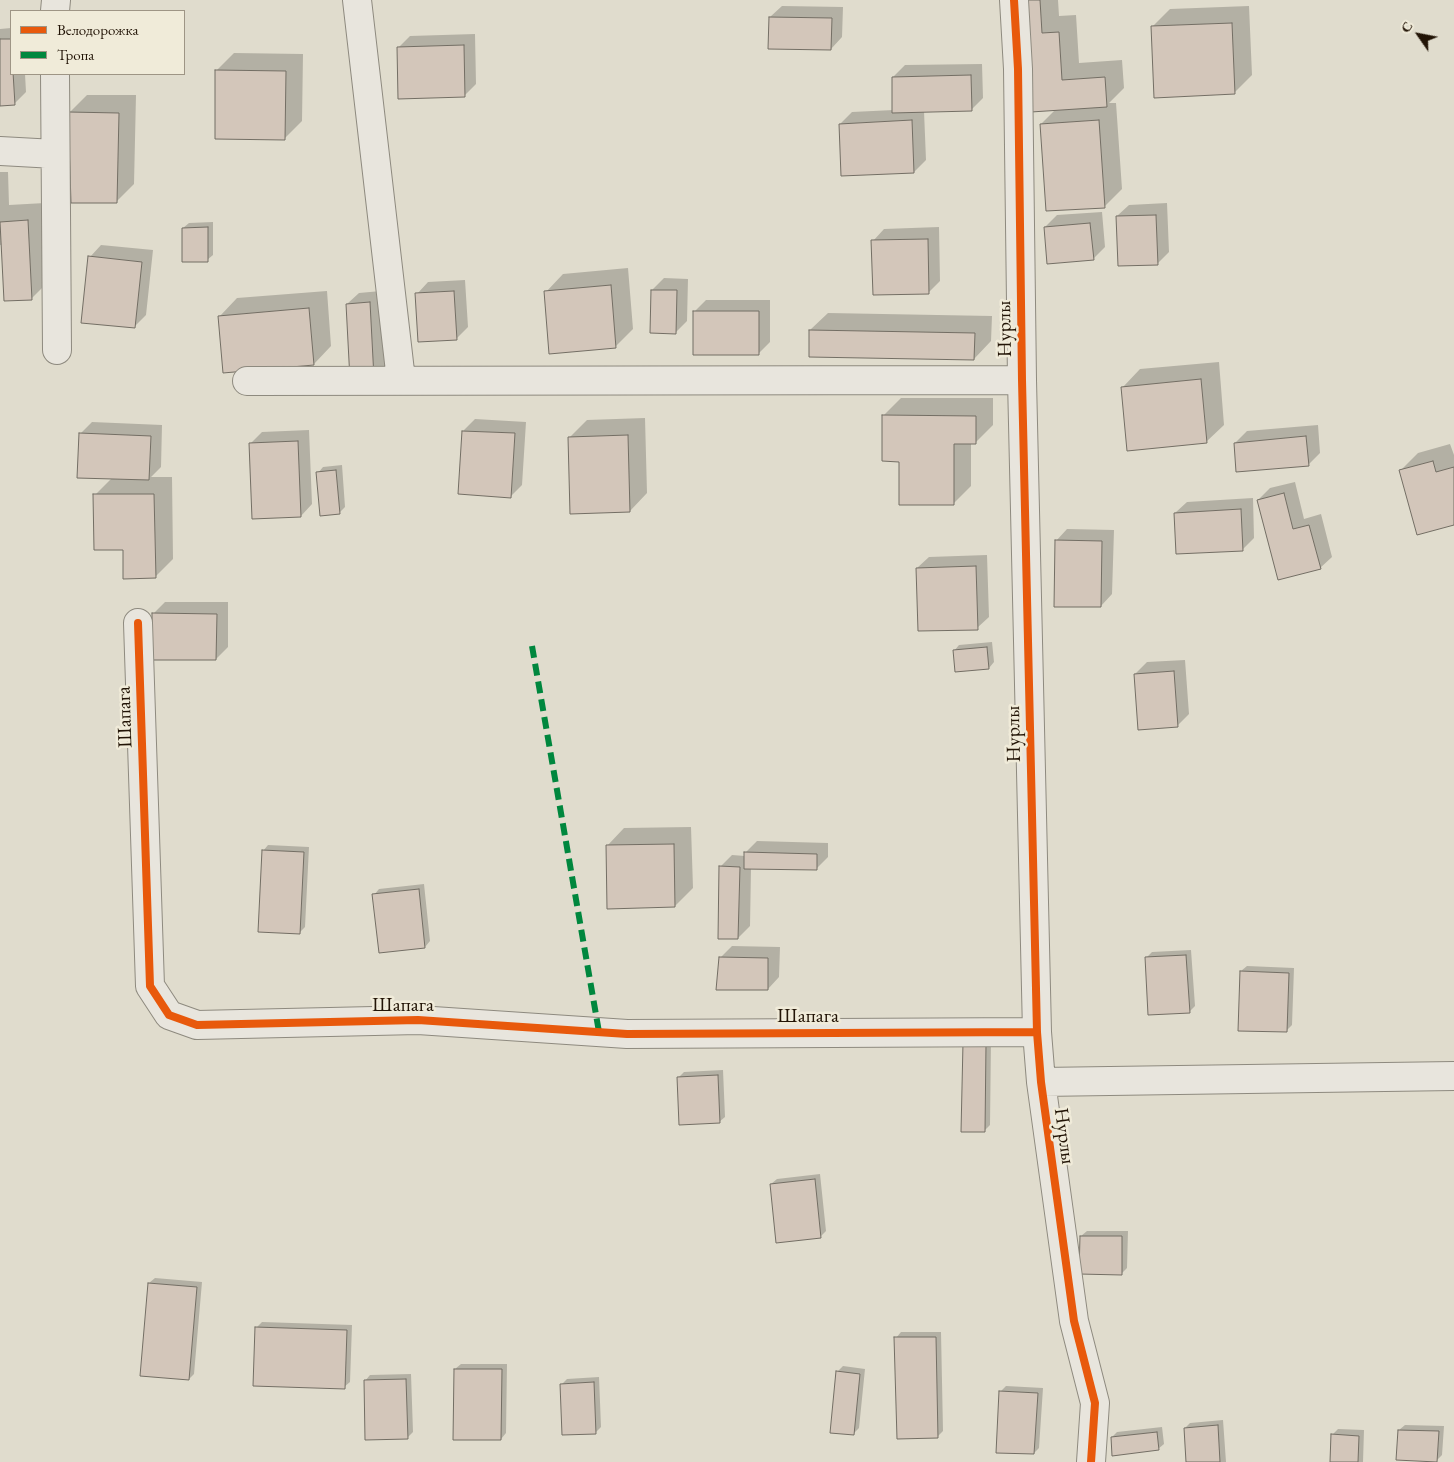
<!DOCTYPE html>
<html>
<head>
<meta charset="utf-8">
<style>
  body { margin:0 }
  #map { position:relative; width:1454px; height:1462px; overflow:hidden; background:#e0dccd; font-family:"EB Garamond",serif }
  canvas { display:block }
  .legend { position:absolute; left:10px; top:10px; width:175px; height:65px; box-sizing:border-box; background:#f0ebd9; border:1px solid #9e9585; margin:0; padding:6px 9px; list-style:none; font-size:15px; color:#221406 }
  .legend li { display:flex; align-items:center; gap:10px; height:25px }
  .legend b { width:25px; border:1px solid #9e9585 }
  .north { position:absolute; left:1394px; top:10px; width:50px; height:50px; -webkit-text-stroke:4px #f0ebd9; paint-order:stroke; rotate:303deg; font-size:14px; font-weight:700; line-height:20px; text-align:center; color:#221406 }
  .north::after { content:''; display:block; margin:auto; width:18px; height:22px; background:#221406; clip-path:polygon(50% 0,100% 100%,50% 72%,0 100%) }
</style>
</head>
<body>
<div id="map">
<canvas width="1454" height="1462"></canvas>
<ul class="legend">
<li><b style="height:6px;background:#e8590c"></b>Велодорожка</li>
<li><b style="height:6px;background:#00873e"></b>Тропа</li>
</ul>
<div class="north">С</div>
</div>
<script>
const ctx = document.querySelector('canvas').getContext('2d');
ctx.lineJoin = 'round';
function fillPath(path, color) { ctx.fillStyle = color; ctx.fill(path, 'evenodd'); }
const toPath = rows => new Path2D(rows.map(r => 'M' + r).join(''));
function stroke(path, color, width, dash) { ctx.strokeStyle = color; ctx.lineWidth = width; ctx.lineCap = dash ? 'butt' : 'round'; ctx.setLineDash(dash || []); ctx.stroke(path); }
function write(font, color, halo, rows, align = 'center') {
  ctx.font = font + ' "EB Garamond",serif'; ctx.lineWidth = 5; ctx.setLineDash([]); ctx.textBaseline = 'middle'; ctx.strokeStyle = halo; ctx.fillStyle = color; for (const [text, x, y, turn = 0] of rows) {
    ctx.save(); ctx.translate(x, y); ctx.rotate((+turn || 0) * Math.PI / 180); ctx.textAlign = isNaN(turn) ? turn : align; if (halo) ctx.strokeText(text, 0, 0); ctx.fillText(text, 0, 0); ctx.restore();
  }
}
fillPath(toPath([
  [1025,0,1058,0,1059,16,1076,15,1079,63,1122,60,1124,88,1109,103,1116,103,1122,189,1104,207,1041,124,1056,109],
  [782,6,843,7,842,37,831,49,770,17],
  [1249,6,1252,75,1234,93,1152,27,1170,9],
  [11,28,11,74,25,74,26,92,14,104,0,105,0,29],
  [475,34,476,84,464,96,399,47,410,36],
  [234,53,303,54,302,121,284,139,216,71],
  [982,64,983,98,971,110,924,111,926,160,914,172,840,124,852,112,894,110,893,77,905,65],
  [87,95,136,95,134,184,116,202,70,112],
  [0,172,8,172,9,205,45,203,49,281,31,299,3,245,0,245],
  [1167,203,1169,252,1157,264,1117,216,1129,205],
  [1102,212,1105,247,1093,259,1045,227,1057,215],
  [213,222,213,255,207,260,183,228,189,223],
  [939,227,940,281,928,293,873,241,884,229],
  [101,245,153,250,146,315,134,327,90,257],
  [628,268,633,329,615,347,546,292,563,274],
  [664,278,688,279,687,321,675,333,652,290],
  [465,280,468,327,456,339,417,294,428,282],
  [327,291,331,346,314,364,220,316,237,298],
  [381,291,385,365,374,377,347,304,359,293],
  [706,300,770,300,770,342,759,353,694,312],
  [828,313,992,316,991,341,974,359,810,330],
  [1219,362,1224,425,1206,442,1123,387,1140,369],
  [901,398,993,398,993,425,975,443,971,443,971,486,953,504,900,460,883,416],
  [645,418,647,493,630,511,569,438,587,420],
  [475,419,526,422,522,485,511,496,463,431],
  [92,422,162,425,161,467,151,477,172,477,173,559,155,577,124,548,95,495,112,478,80,434],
  [1318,425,1320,453,1308,465,1235,443,1247,431],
  [309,430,312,504,301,516,250,444,262,432],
  [1450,444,1454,455,1454,524,1400,471,1418,453],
  [342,465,345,507,340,512,318,473,323,467],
  [1295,482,1304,519,1321,514,1332,557,1320,568,1258,500,1270,488],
  [1253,498,1254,538,1243,549,1175,513,1187,502],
  [1067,529,1114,530,1112,594,1101,606,1056,541],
  [987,555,989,617,977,628,917,568,929,557],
  [165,602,228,602,228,647,216,659,154,613],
  [992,642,994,662,989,668,954,651,959,645],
  [1185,660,1189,714,1177,726,1135,674,1147,662],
  [691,827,693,888,675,906,607,846,624,828],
  [757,841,828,843,828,857,816,869,751,868,750,926,738,938,720,867,732,855,745,856,745,853],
  [268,845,309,847,305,927,299,933,263,851],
  [424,884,430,941,425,947,374,895,379,889],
  [732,946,780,947,779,977,768,989,720,958],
  [1191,950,1195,1006,1189,1012,1146,958,1152,952],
  [1247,966,1294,968,1292,1025,1286,1031,1241,971],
  [991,1039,990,1125,984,1131,964,1044],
  [723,1070,725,1117,719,1122,679,1077,684,1072],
  [820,1174,826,1231,820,1237,771,1184,777,1179],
  [1087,1231,1128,1231,1127,1268,1122,1273,1081,1236],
  [155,1278,202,1282,194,1374,189,1379,149,1283],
  [262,1322,352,1325,350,1382,344,1387,257,1327],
  [901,1332,941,1332,943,1431,937,1437,896,1338],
  [461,1364,507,1364,506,1433,501,1439,455,1369],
  [843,1366,865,1369,859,1428,853,1434,837,1372],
  [411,1374,413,1432,408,1437,365,1381,370,1375],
  [599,1377,601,1427,595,1433,562,1384,567,1379],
  [1006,1386,1043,1388,1039,1448,1034,1453,1000,1392],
  [1223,1420,1226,1462,1187,1462,1185,1428,1190,1423],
  [1405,1425,1444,1426,1442,1455,1437,1460,1399,1430],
  [1162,1427,1164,1444,1158,1449,1112,1437,1117,1432],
  [1338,1429,1364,1430,1363,1462,1331,1462,1332,1435]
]), '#0003');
const building = toPath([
  [1024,0,1040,0,1042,33,1059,32,1062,80,1105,77,1107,107,1031,112,1024,0],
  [769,17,832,18,831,50,768,49,769,17],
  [1232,23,1235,94,1154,98,1151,26,1232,23],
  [0,39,11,39,15,105,0,106,0,39],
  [464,45,465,97,398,99,397,47,464,45],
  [215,70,286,71,285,140,215,139,215,70],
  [971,75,972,111,892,113,892,77,971,75],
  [68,112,119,113,117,203,71,203,68,112],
  [912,120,914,173,841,176,839,124,912,120],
  [1099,120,1105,208,1046,211,1040,124,1099,120],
  [1156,215,1158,265,1118,266,1116,216,1156,215],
  [28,220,32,300,4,301,0,222,28,220],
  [1090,223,1094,260,1047,264,1044,227,1090,223],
  [208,227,208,262,182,262,182,228,208,227],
  [928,239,929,294,873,295,871,240,928,239],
  [88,256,142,262,135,328,81,323,88,256],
  [611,285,616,348,549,354,544,291,611,285],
  [651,290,677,290,676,334,650,333,651,290],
  [454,291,457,340,418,342,415,293,454,291],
  [370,302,374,378,350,380,346,304,370,302],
  [309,308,314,365,223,373,218,316,309,308],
  [693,311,759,311,759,355,693,355,693,311],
  [809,330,975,333,974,360,809,357,809,330],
  [1201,379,1207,443,1127,451,1121,387,1201,379],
  [882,415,976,416,976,444,954,444,954,505,899,505,899,462,882,461,882,415],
  [462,431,515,433,511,498,458,494,462,431],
  [79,433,151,436,149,480,77,478,79,433],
  [628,435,630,512,570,514,568,437,628,435],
  [1306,436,1309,466,1236,472,1234,443,1306,436],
  [298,441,301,517,252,519,249,443,298,441],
  [1433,461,1436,472,1454,467,1454,525,1417,535,1399,470,1433,461],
  [336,470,340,514,320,516,316,472,336,470],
  [1284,493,1293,529,1309,525,1321,569,1278,580,1257,500,1284,493],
  [93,494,154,494,156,578,123,579,123,550,94,550,93,494],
  [1241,509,1243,551,1176,554,1174,513,1241,509],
  [1055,540,1102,541,1101,607,1054,607,1055,540],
  [976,566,978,630,918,631,916,568,976,566],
  [152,613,217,614,216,660,152,660,152,613],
  [987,647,989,669,955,672,953,650,987,647],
  [1174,671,1178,727,1138,730,1134,674,1174,671],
  [674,844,675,907,607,909,606,845,674,844],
  [262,850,304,852,300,934,258,932,262,850],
  [744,852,817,854,817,870,744,869,744,852],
  [719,866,740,867,738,939,718,939,719,866],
  [419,889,425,948,379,953,372,894,419,889],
  [1186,955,1190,1013,1148,1015,1145,957,1186,955],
  [719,957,768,958,768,990,716,990,719,957],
  [1240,971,1289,973,1287,1032,1238,1031,1240,971],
  [963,1043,986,1044,985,1132,961,1132,963,1043],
  [718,1075,720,1123,679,1125,677,1077,718,1075],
  [815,1179,821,1238,776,1243,770,1184,815,1179],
  [1080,1236,1122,1236,1122,1275,1079,1274,1080,1236],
  [148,1283,197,1287,189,1380,140,1376,148,1283],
  [255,1327,347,1330,345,1389,253,1386,255,1327],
  [894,1337,936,1337,938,1438,897,1439,894,1337],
  [454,1369,502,1369,501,1440,453,1440,454,1369],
  [836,1371,860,1374,854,1435,830,1433,836,1371],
  [406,1379,408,1439,365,1440,364,1380,406,1379],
  [594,1382,596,1434,562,1435,560,1384,594,1382],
  [999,1391,1038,1393,1034,1454,996,1453,999,1391],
  [1218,1425,1220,1462,1186,1462,1184,1428,1218,1425],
  [1398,1430,1439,1431,1437,1462,1396,1460,1398,1430],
  [1157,1432,1159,1450,1112,1456,1111,1437,1157,1432],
  [1331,1434,1359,1436,1358,1462,1330,1462,1331,1434]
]);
fillPath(building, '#d3c6ba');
stroke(building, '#736e64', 1);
const minor = toPath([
  [357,0,401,380],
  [1014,0,1018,69,1022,380,1037,1032,1041,1082,1074,1321,1095,1403,1091,1462],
  [55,11,56,0],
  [55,74,57,350],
  [0,151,55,154],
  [247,381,1022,380],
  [138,623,150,986,169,1015,197,1025,418,1020,627,1034,1037,1032],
  [1041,1082,1454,1076]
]);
stroke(minor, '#8e8a7f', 30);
stroke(minor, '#e8e5dd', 28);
stroke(toPath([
  [532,646,599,1032]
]), '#00873e', 6, [12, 6]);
stroke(toPath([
  [1014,0,1018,69,1022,380,1037,1032,1041,1082,1074,1321,1095,1403,1091,1462],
  [138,623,150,986,169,1015,197,1025,418,1020,627,1034,1037,1032]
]), '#e8590c', 8);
write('20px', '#221406', '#f0ebd9', [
  ["Нурлы",1005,329,-91],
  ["Шапага",125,717,-92],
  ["Нурлы",1014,734,-91],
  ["Шапага",403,1006],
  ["Шапага",808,1017],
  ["Нурлы",1064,1136,82]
]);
</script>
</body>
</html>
